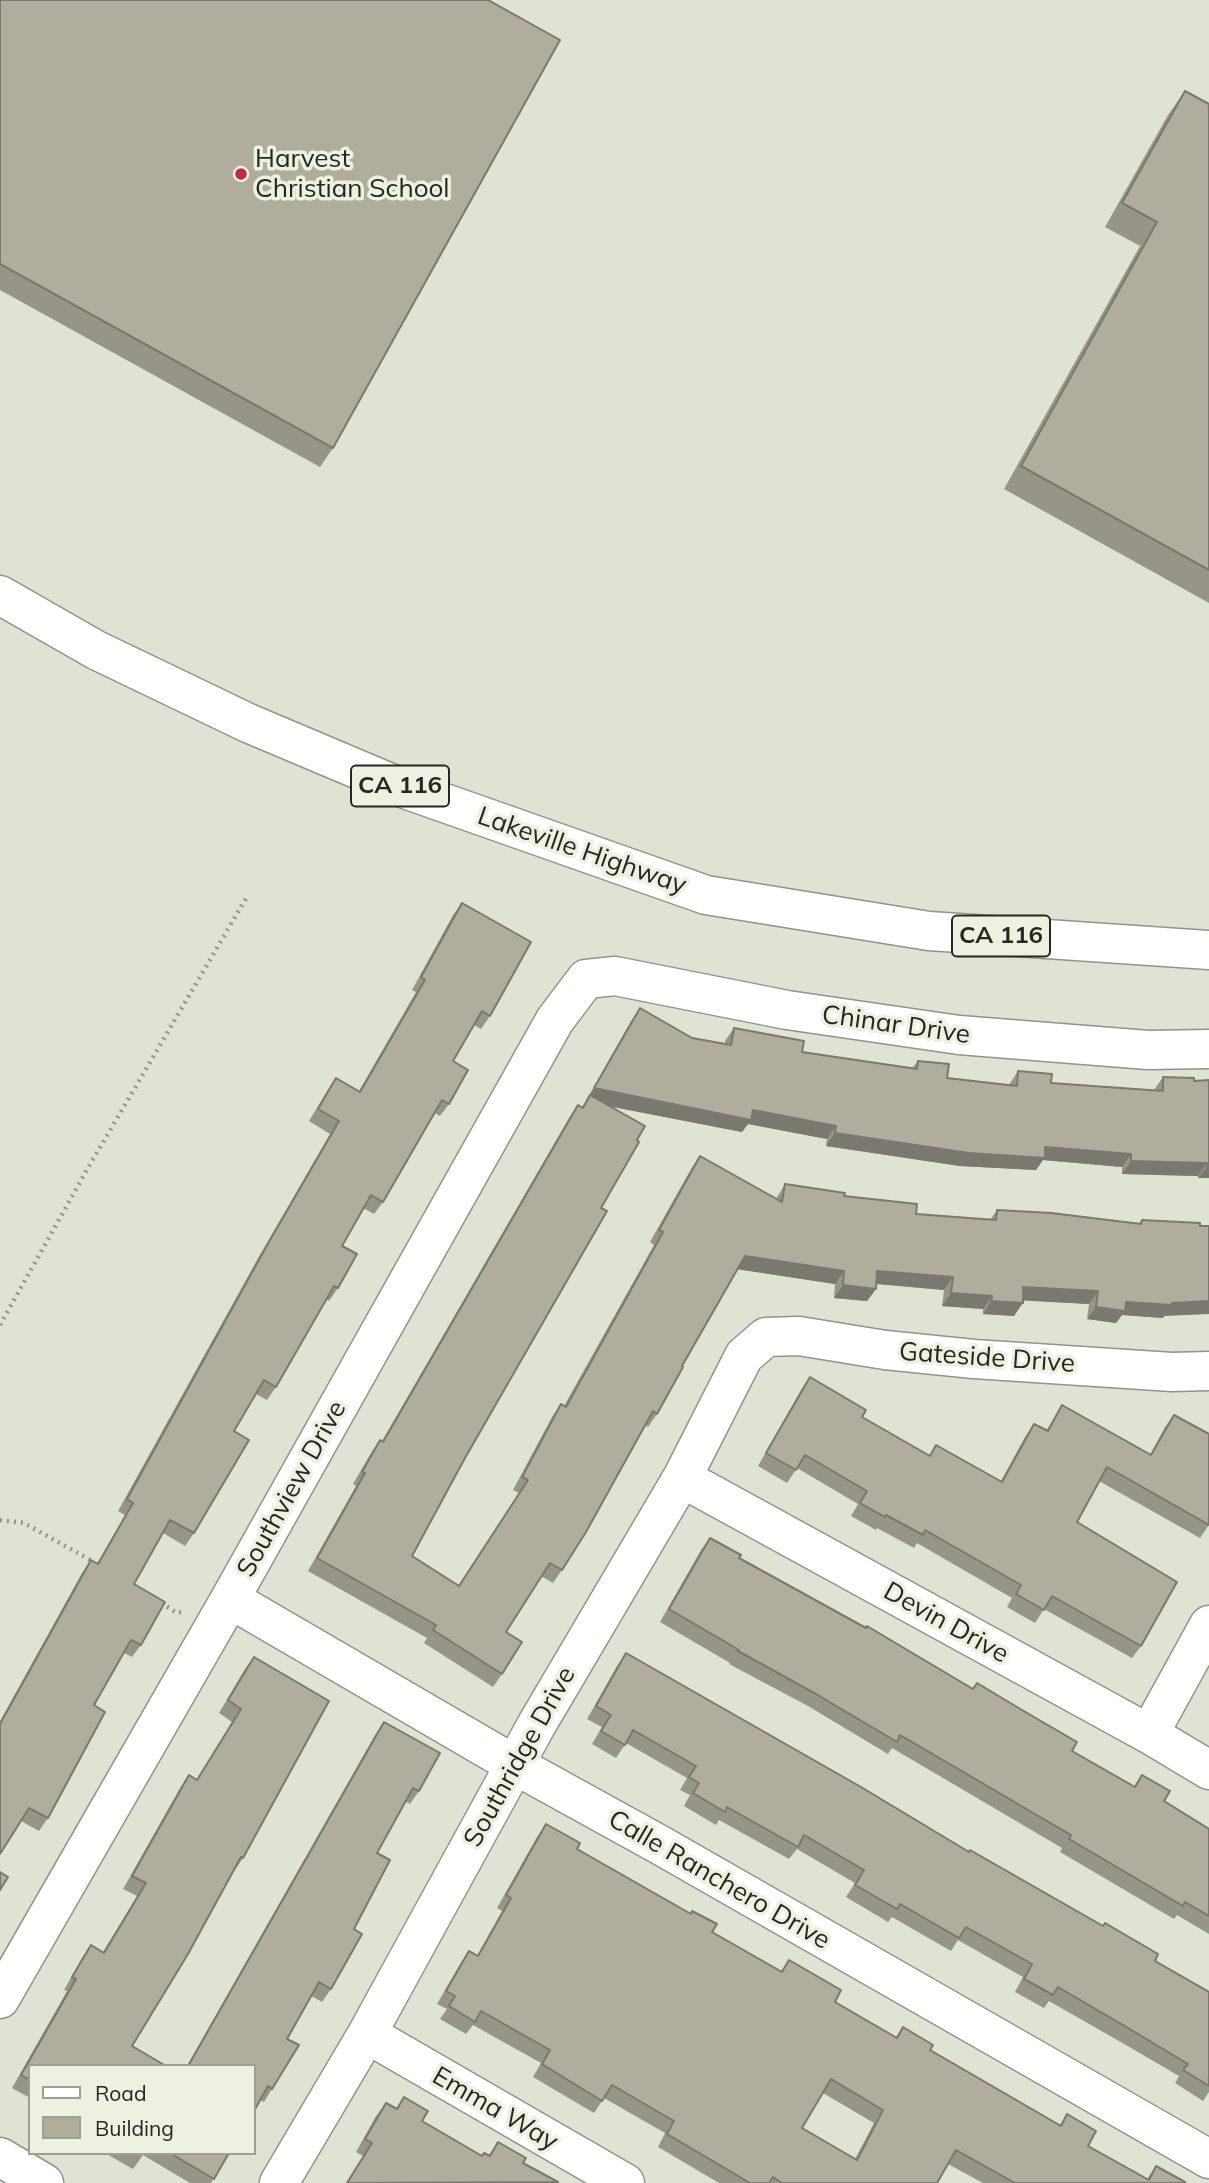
<!DOCTYPE html>
<html>
<head>
<meta charset="utf-8">
<style>
  body { margin:0 }
  #map { position:relative; width:1209px; height:2183px; overflow:hidden; background:#e0e3d4; font-family:Mulish,sans-serif }
  canvas { display:block }
  .legend { position:absolute; left:28px; top:2064px; width:228px; height:91px; box-sizing:border-box; background:#eef1e1; border:2px solid #9ea094; margin:0; padding:9px 12px; list-style:none; font-size:21px; color:#262721 }
  .legend li { display:flex; align-items:center; gap:14px; height:35px }
  .legend b { width:35px; border:2px solid #9ea094 }
</style>
</head>
<body>
<div id="map">
<canvas width="1209" height="2183"></canvas>
<ul class="legend">
<li><b style="height:9px;background:#fff"></b>Road</li>
<li><b style="height:19px;background:#b0ad9e"></b>Building</li>
</ul>
</div>
<script>
const ctx = document.querySelector('canvas').getContext('2d');
ctx.lineJoin = 'round';
const toPath = rows => new Path2D(rows.map(r => 'M' + r).join(''));
function stroke(path, color, width, dash) { ctx.strokeStyle = color; ctx.lineWidth = width; ctx.lineCap = dash ? 'butt' : 'round'; ctx.setLineDash(dash || []); ctx.stroke(path); }
function fillPath(path, color) { ctx.fillStyle = color; ctx.fill(path, 'evenodd'); }
function write(font, color, halo, rows, align = 'center') {
  ctx.font = font + ' Mulish,sans-serif'; ctx.lineWidth = 7; ctx.setLineDash([]); ctx.textBaseline = 'middle'; ctx.strokeStyle = halo; ctx.fillStyle = color; for (const [text, x, y, turn = 0] of rows) {
    ctx.save(); ctx.translate(x, y); ctx.rotate((+turn || 0) * Math.PI / 180); ctx.textAlign = isNaN(turn) ? turn : align; if (halo) ctx.strokeText(text, 0, 0); ctx.fillText(text, 0, 0); ctx.restore();
  }
}
const minor = toPath([
  [682,1478,1149,1734,1209,1770],
  [230,1599,515,1765,660,1845,1209,2159],
  [1149,1734,1209,1625],
  [0,1999,230,1599,555,1020,586,979,615,976,787,1010,959,1035,1148,1050,1209,1049],
  [367,2034,625,2183],
  [0,2157,44,2183],
  [279,2183,367,2034,537,1724,682,1478,744,1356,766,1337,799,1336,885,1350,974,1359,1172,1372,1209,1371]
]);
const primary = toPath([
  [0,595,96,650,248,723,402,788,706,895,929,931,1209,950]
]);
stroke(minor, '#919486', 41);
stroke(primary, '#919486', 41);
stroke(toPath([
  [0,1325,88,1168,248,895],
  [0,1520,24,1523,94,1562],
  [161,1603,177,1613,181,1612]
]), '#93958a', 4.5, [2, 5]);
stroke(minor, '#fff', 38);
stroke(primary, '#fff', 38);
fillPath(toPath([
  [0,0,333,448,320,467,0,290],
  [1185,91,1209,104,1209,603,1004,489,1140,246,1105,227,1168,115],
  [462,903,490,1016,481,1029,474,1025,453,1061,449,1104,440,1116,435,1113,383,1202,374,1214,363,1208,342,1246,338,1288,329,1301,326,1299,276,1387,267,1400,256,1394,234,1431,194,1533,185,1546,163,1533,134,1584,141,1645,132,1657,124,1653,94,1705,48,1818,39,1831,21,1821,0,1854,0,1721,82,1573,91,1560,97,1564,125,1515,118,1511,257,1260,330,1134,309,1121,327,1091,336,1078,359,1091,416,992,412,990,453,915],
  [640,1008,692,1038,725,1044,725,1041,734,1028,802,1052,912,1068,918,1061,947,1078,1009,1085,1018,1071,1051,1083,1154,1090,1163,1077,1194,1078,1209,1178,1198,1178,1198,1176,1122,1174,1122,1167,1043,1160,1036,1170,960,1166,826,1146,827,1139,748,1124,742,1132,609,1106,601,1208,412,1556,459,1585,519,1493,513,1490,552,1417,561,1404,564,1406,654,1245,650,1242,691,1169,700,1156,776,1199,785,1184,844,1196,916,1214,990,1220,997,1210,1139,1223,1142,1220,1164,1316,1163,1318,1122,1315,1116,1323,1087,1319,1089,1304,1023,1300,1014,1316,983,1314,983,1309,942,1306,944,1290,876,1284,876,1289,867,1301,834,1298,835,1284,737,1269,682,1366,657,1414,648,1427,645,1425,562,1570,553,1583,541,1576,506,1632,502,1674,493,1687,424,1643,427,1638,308,1571,356,1486,353,1484,371,1453,380,1440,382,1441,569,1118,578,1105,581,1108,586,1101,631,1021],
  [810,1377,862,1417,929,1456,936,1445,1001,1481,1025,1437,1034,1424,1046,1431,1062,1405,1150,1455,1165,1427,1174,1415,1209,1525,1200,1538,1099,1481,1077,1522,1141,1646,1132,1658,1044,1609,1035,1623,1007,1607,1012,1598,917,1543,914,1548,877,1528,876,1530,851,1516,858,1504,797,1468,787,1483,758,1466,801,1390],
  [710,1538,739,1558,973,1689,977,1683,1072,1751,1134,1787,1142,1775,1164,1801,1209,1829,1209,1934,1177,1915,1174,1919,1060,1852,1062,1848,892,1748,888,1754,808,1706,729,1664,730,1663,660,1622,701,1550],
  [626,1653,1209,1992,1209,2092,1203,2101,1175,2083,1179,2076,1119,2041,1049,2001,1044,2008,1015,1992,1023,1977,958,1940,951,1951,892,1917,888,1922,846,1897,855,1883,797,1849,789,1859,719,1820,716,1825,684,1806,690,1795,680,1790,687,1778,626,1743,616,1758,592,1744,602,1727,587,1719,617,1666],
  [254,1657,243,1858,234,1871,30,2066,30,2098,12,2088,67,1991,64,1990,82,1958,91,1945,103,1952,137,1896,123,1889,180,1788,189,1775,197,1780,232,1722,219,1713,245,1669],
  [384,1722,419,1791,410,1804,405,1801,377,1853,354,1929,331,1989,322,2002,311,1996,287,2039,272,2089,264,2102,260,2100,254,2066,187,2066,375,1735],
  [546,1824,577,1849,712,1932,781,1971,789,1960,835,2002,896,2037,903,2027,930,2050,1060,2125,1067,2114,1088,2146,1147,2179,1156,2166,1185,2183,983,2183,948,2164,937,2183,719,2183,658,2147,665,2133,604,2098,594,2113,533,2077,541,2063,473,2025,466,2034,440,2019,447,2009,437,2004,460,1964,469,1951,477,1956,502,1911,497,1908,537,1837],
  [823,2093,874,2123,855,2159,802,2128],
  [404,2097,422,2121,482,2156,489,2155,498,2142,523,2163,558,2183,346,2183,363,2156,356,2152,376,2116,386,2103,396,2109],
  [105,2153,229,2153,211,2183,190,2183,143,2155,133,2169]
]), '#979588');
fillPath(toPath([
  [594,1088,753,1110,836,1126,827,1139,748,1124,742,1132,587,1102,590,1095,585,1101],
  [835,1133,1045,1147,1131,1154,1122,1167,1043,1160,1036,1170,960,1166,826,1146],
  [1131,1161,1207,1163,1198,1176,1122,1174],
  [1207,1166,1209,1166,1209,1178,1198,1178],
  [745,1256,844,1271,835,1284,736,1269],
  [877,1271,953,1277,944,1290,868,1283],
  [843,1285,876,1289,867,1301,834,1298],
  [1023,1287,1098,1291,1089,1304,1014,1300],
  [951,1293,992,1296,983,1309,942,1306],
  [991,1301,1023,1303,1014,1316,983,1314],
  [1209,1301,1209,1314,1164,1316,1163,1318,1122,1315,1116,1323,1087,1319,1096,1307,1126,1302,1172,1303]
]), '#7b796f');
const building = toPath([
  [0,0,488,0,560,40,333,448,0,264,0,0],
  [1185,91,1209,104,1209,570,1021,466,1157,222,1122,203,1185,91],
  [462,903,531,942,490,1016,482,1011,453,1061,468,1070,449,1104,442,1100,383,1202,371,1195,342,1246,357,1254,338,1288,334,1286,276,1387,264,1380,234,1431,249,1440,194,1533,170,1520,134,1584,165,1602,141,1645,131,1640,94,1705,105,1712,48,1818,29,1808,0,1854,0,1724,91,1560,98,1564,133,1503,127,1499,266,1247,339,1121,318,1109,336,1078,360,1092,425,980,421,977,462,903],
  [640,1008,692,1038,731,1045,734,1028,804,1041,802,1052,917,1069,918,1061,949,1064,947,1078,1017,1086,1018,1071,1052,1074,1051,1083,1163,1091,1163,1077,1194,1078,1194,1081,1209,1080,1209,1166,1207,1166,1207,1163,1131,1161,1131,1154,1045,1147,1045,1158,969,1153,835,1133,836,1126,753,1110,751,1120,594,1088,640,1008],
  [590,1095,645,1126,637,1140,639,1142,601,1208,607,1211,465,1458,412,1556,459,1586,528,1480,522,1477,561,1404,566,1407,663,1232,659,1230,700,1156,782,1202,785,1184,845,1193,844,1196,917,1204,916,1214,996,1220,997,1210,1051,1213,1141,1224,1142,1220,1200,1223,1200,1226,1209,1226,1209,1301,1172,1303,1172,1305,1126,1302,1125,1311,1096,1307,1098,1291,1023,1287,1023,1303,991,1301,992,1296,951,1293,953,1277,877,1271,876,1289,843,1285,844,1271,745,1256,682,1366,683,1367,657,1414,653,1411,586,1532,562,1570,550,1563,506,1632,522,1642,502,1674,433,1630,436,1625,317,1558,365,1473,362,1472,380,1440,383,1442,578,1105,583,1108,590,1095],
  [810,1377,866,1410,862,1417,930,1456,936,1445,1002,1482,1034,1424,1048,1431,1062,1405,1151,1455,1174,1415,1209,1434,1209,1525,1107,1467,1077,1522,1177,1582,1141,1646,1052,1596,1044,1610,1016,1594,1021,1585,925,1530,923,1535,886,1515,885,1517,860,1503,867,1491,805,1455,796,1470,766,1453,810,1377],
  [710,1538,741,1555,739,1558,866,1628,867,1626,973,1689,977,1683,1022,1710,1077,1742,1072,1751,1135,1787,1142,1775,1170,1791,1164,1801,1209,1829,1209,1916,1185,1902,1183,1906,1069,1839,1071,1835,900,1735,897,1742,816,1694,738,1651,739,1650,669,1609,710,1538],
  [626,1653,861,1787,969,1852,970,1850,1103,1926,1105,1923,1158,1954,1155,1961,1209,1992,1209,2086,1183,2070,1188,2064,1128,2028,1058,1987,1053,1995,1024,1979,1032,1964,966,1927,959,1938,900,1904,897,1909,855,1885,864,1870,804,1835,798,1847,727,1807,725,1812,693,1793,699,1783,689,1777,696,1766,633,1730,625,1745,601,1731,611,1715,596,1706,626,1653],
  [254,1657,329,1701,243,1858,241,1857,188,1954,132,2046,166,2066,30,2066,30,2080,21,2075,76,1979,72,1977,91,1945,104,1953,146,1883,132,1876,189,1775,197,1780,241,1709,228,1700,254,1657],
  [384,1722,440,1753,419,1791,413,1788,377,1853,390,1860,354,1929,362,1934,331,1989,319,1982,287,2039,299,2045,272,2089,268,2086,254,2111,254,2066,188,2066,384,1722],
  [546,1824,580,1843,577,1849,691,1914,692,1911,717,1924,712,1932,782,1972,789,1960,841,1990,835,2002,897,2038,903,2027,933,2045,930,2050,1061,2126,1067,2114,1096,2131,1088,2146,1149,2180,1156,2166,1185,2182,1185,2183,1015,2183,956,2150,937,2183,782,2183,773,2177,769,2183,750,2183,667,2134,674,2121,612,2085,602,2101,542,2064,550,2050,481,2011,475,2022,449,2006,455,1996,446,1991,469,1951,478,1956,511,1898,506,1895,546,1824],
  [831,2079,883,2110,857,2160,802,2128,831,2079],
  [0,1872,8,1877,0,1890,0,1872],
  [404,2097,428,2111,422,2121,482,2156,484,2153,490,2156,498,2142,526,2158,523,2163,558,2182,347,2183,372,2143,365,2139,386,2103,397,2109,404,2097],
  [170,2153,229,2153,214,2179,170,2153]
]);
fillPath(building, '#b0ad9e');
stroke(building, '#7b796f', 2);
for (const [x, y, r, color] of [
  [241,174,7,"#bd2c42"]
]) { const dot = new Path2D(); dot.arc(x, y, r, 0, 2 * Math.PI); ctx.fillStyle = color; ctx.fill(dot); stroke(dot, '#eef1e1', 2.5); }
for (const [x, y, w] of [
  [400,786,98],
  [1001,936,98]
]) { const box = new Path2D(); box.roundRect(x - w / 2, y - 20.5, w, 41, 5); ctx.fillStyle = '#eef1e1'; ctx.fill(box); stroke(box, '#262721', 2); }
write('bold 24px', '#262721', null, [
  ["CA 116",400,786],
  ["CA 116",1001,936]
]);
write('26px', '#262721', '#eef1e1', [
  ["Harvest",255,159],
  ["Christian School",255,189]
], 'left');
write('26px', '#262721', '#eef1e1', [
  ["Lakeville Highway",582,851,19],
  ["Chinar Drive",896,1025,8],
  ["Gateside Drive",987,1358,4],
  ["Southview Drive",292,1489,-61],
  ["Devin Drive",946,1623,29],
  ["Southridge Drive",520,1757,-61],
  ["Calle Ranchero Drive",719,1880,30],
  ["Emma Way",495,2109,30]
]);
</script>
</body>
</html>
